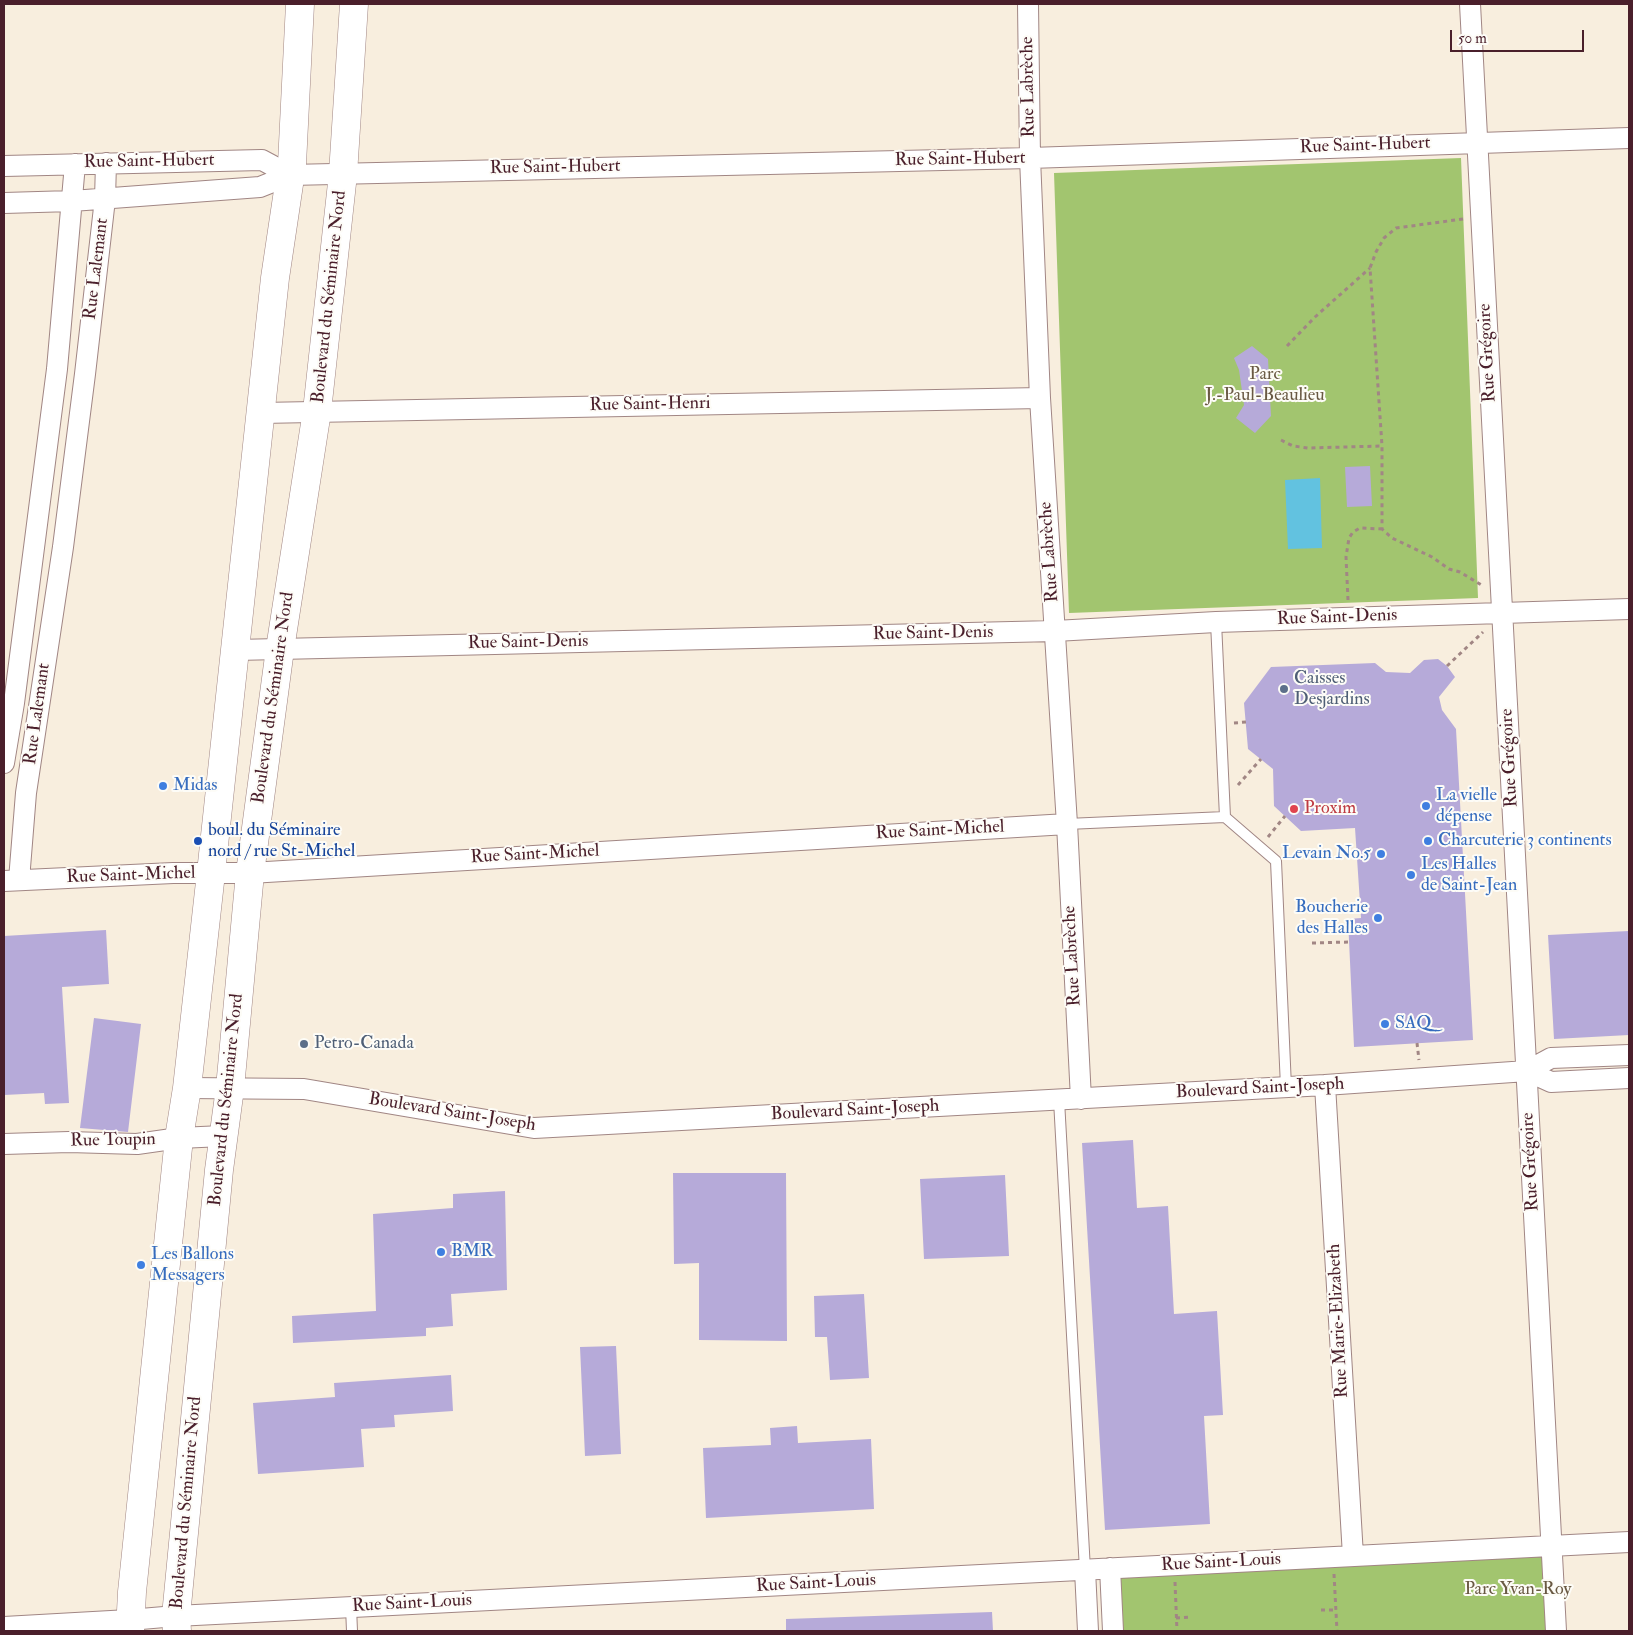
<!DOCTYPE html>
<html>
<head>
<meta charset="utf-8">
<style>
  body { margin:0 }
  #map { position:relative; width:1633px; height:1635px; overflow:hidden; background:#f8eede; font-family:"IM FELL Double Pica",serif }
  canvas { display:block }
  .frame { position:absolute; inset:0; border:5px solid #4a1f2b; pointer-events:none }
  .scale { position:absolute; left:1450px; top:30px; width:134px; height:22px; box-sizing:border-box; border:2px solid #4a1f2b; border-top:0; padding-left:6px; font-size:15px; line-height:18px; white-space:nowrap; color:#4a1f2b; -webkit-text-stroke:4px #fdfcf7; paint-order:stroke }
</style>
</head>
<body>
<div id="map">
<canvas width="1633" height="1635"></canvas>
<div class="frame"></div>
<div class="scale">50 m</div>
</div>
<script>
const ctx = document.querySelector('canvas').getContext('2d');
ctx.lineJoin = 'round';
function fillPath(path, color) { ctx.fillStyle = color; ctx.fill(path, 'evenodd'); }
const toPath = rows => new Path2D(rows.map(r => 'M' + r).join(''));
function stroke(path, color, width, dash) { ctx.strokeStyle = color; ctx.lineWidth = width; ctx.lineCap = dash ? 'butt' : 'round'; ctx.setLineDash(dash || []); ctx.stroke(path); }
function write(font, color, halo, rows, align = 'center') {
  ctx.font = font + ' "IM FELL Double Pica",serif'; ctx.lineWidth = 4; ctx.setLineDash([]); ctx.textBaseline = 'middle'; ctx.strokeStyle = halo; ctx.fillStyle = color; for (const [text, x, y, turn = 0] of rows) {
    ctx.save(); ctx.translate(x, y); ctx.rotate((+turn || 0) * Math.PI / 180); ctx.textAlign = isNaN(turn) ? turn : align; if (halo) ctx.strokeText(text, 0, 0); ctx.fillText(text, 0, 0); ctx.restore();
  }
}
fillPath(toPath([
  [1461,158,1478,598,1069,613,1054,173],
  [1558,1546,1561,1631,1113,1631,1110,1566]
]), '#a2c56f');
fillPath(toPath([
  [1320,478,1322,548,1288,549,1285,480]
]), '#62c2e0');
fillPath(toPath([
  [1252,346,1268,359,1271,416,1255,433,1236,418,1244,405,1239,370,1234,358],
  [1370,466,1372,506,1347,507,1345,467],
  [1438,659,1447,666,1455,677,1439,697,1442,710,1456,729,1473,1040,1354,1047,1348,919,1361,918,1355,828,1301,831,1274,806,1273,769,1248,749,1244,703,1271,667,1375,663,1386,672,1410,673,1424,660],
  [106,930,109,984,62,987,69,1103,45,1104,44,1093,4,1095,4,936],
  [1629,931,1629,1035,1554,1039,1548,935],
  [94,1018,141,1024,128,1132,80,1128],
  [1133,1140,1137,1208,1168,1206,1174,1314,1217,1311,1223,1415,1204,1416,1210,1524,1105,1530,1082,1143],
  [673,1173,786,1173,787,1341,699,1340,699,1263,674,1264],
  [1005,1175,1009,1256,924,1259,920,1179],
  [505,1191,507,1290,451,1294,453,1326,426,1328,426,1336,293,1343,292,1316,376,1311,373,1214,453,1208,453,1194],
  [864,1294,869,1378,830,1380,827,1337,815,1337,814,1296],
  [616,1346,621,1454,585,1456,580,1347],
  [451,1375,453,1411,394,1415,395,1427,361,1429,364,1467,258,1474,253,1403,335,1397,334,1383],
  [797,1426,798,1443,871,1439,874,1509,706,1518,703,1448,771,1445,770,1428],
  [992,1612,993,1631,786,1631,786,1619]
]), '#b6aad9');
const service = toPath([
  [1216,622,1225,817,1276,861,1286,1087],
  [1067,824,1225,817],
  [1059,1100,1085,1570],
  [351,1607,352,1631]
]);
const minor = toPath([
  [1028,4,1030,158,1040,398,1067,824,1081,1099],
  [1470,4,1556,1631],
  [4,166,262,160,290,175],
  [4,203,72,201,260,187,290,175,1030,158,1629,138],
  [261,413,1040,398],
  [236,650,1055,631,1216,622,1629,609],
  [4,763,14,703,57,369,75,164],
  [19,880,26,793,63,547,85,374,105,199,106,163],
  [4,881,173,873,250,873,1067,824],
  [1527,1071,1551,1082,1629,1078],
  [1325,1085,1353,1556],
  [187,1088,304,1089,534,1128,1325,1085,1527,1071,1551,1058,1629,1055],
  [4,1144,69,1142,137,1144,179,1138,223,1136],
  [1110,1568,1113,1631],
  [1085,1570,1088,1631],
  [4,1627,129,1620,176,1616,1629,1542]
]);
const secondary = toPath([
  [130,1631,132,1592,179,1138,187,1088,211,873,275,278,292,164,300,4],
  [177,1631,176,1616,219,1170,230,1088,250,873,280,649,317,411,343,174,354,4]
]);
stroke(service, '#a18684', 12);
stroke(minor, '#a18684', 22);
stroke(secondary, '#a18684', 29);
stroke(toPath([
  [1463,219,1396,228,1384,238,1376,252,1370,268,1382,446,1382,529,1392,538,1432,557,1449,569,1460,572,1483,586],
  [1287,346,1315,317,1370,268],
  [1281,440,1293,446,1308,448,1382,446],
  [1348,600,1346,557,1349,538,1353,532,1360,528,1382,529],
  [1447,666,1483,632],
  [1234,723,1246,722],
  [1238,785,1261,759],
  [1268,837,1285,816],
  [1312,943,1349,942],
  [1417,1043,1419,1060],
  [1334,1574,1337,1631],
  [1175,1582,1177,1631],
  [1321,1610,1336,1610],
  [1176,1618,1191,1617]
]), '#a18684', 3, [4, 4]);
stroke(service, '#fff', 10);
stroke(minor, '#fff', 20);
stroke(secondary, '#fff', 28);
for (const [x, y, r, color] of [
  [1284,689,5,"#5c6f8a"],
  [163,786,5,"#3f7fe0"],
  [1426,806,5,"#3f7fe0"],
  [1294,809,5,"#e0444e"],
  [198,841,5,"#1a4fb4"],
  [1428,841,5,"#3f7fe0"],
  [1381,854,5,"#3f7fe0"],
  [1411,875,5,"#3f7fe0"],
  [1378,918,5,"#3f7fe0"],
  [1385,1024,5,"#3f7fe0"],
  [304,1044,5,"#5c6f8a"],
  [441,1252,5,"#3f7fe0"],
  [141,1265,5,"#3f7fe0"]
]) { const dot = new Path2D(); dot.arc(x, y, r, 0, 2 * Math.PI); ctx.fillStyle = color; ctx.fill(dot); stroke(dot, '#fdfcf7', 2); }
write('18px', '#4a1f2b', '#fdfcf7', [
  ["Rue Labrèche",1029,87,-91],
  ["Rue Saint-Hubert",1365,146,-2],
  ["Rue Saint-Hubert",960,160,-1],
  ["Rue Saint-Hubert",149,162,-1],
  ["Rue Saint-Hubert",555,168,-1],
  ["Rue Lalemant",97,269,-83],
  ["Boulevard du Séminaire Nord",330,297,-84],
  ["Rue Grégoire",1488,353,-93],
  ["Rue Saint-Henri",650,405,-1],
  ["Rue Labrèche",1050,552,-94],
  ["Rue Saint-Denis",1337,618,-2],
  ["Rue Saint-Denis",933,634,-1],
  ["Rue Saint-Denis",528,643,-1],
  ["Boulevard du Séminaire Nord",274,698,-82],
  ["Rue Lalemant",38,714,-82],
  ["Rue Grégoire",1510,758,-93],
  ["Rue Saint-Michel",940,831,-3],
  ["Rue Saint-Michel",535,855,-3],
  ["Rue Saint-Michel",131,876,-2],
  ["Rue Labrèche",1073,956,-93],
  ["Boulevard Saint-Joseph",1260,1089,-3],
  ["Boulevard du Séminaire Nord",227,1100,-84],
  ["Boulevard Saint-Joseph",855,1111,-3],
  ["Boulevard Saint-Joseph",452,1113,9],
  ["Rue Toupin",113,1141,-1],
  ["Rue Grégoire",1531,1162,-93],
  ["Rue Marie-Elizabeth",1339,1321,-93],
  ["Boulevard du Séminaire Nord",187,1503,-85],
  ["Rue Saint-Louis",1221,1563,-3],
  ["Rue Saint-Louis",816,1584,-3],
  ["Rue Saint-Louis",412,1604,-3]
]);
write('18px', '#695943', '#fdfcf7', [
  ["Parc",1265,375],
  ["J.-Paul-Beaulieu",1265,396],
  ["Parc Yvan-Roy",1518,1590]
]);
write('18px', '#4e5e75', '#fdfcf7', [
  ["Caisses",1294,679],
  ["Desjardins",1294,700],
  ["Petro-Canada",314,1044]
], 'left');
write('18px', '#366cbe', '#fdfcf7', [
  ["Midas",173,786],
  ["La vielle",1436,796],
  ["dépense",1436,817],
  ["Charcuterie 3 continents",1438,841],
  ["Levain No.5",1371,854,"right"],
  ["Les Halles",1421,865],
  ["de Saint-Jean",1421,886],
  ["Boucherie",1368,908,"right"],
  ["des Halles",1368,929,"right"],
  ["SAQ",1395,1024],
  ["BMR",451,1252],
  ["Les Ballons",151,1255],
  ["Messagers",151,1276]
], 'left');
write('18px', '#be3a42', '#fdfcf7', [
  ["Proxim",1304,809]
], 'left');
write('18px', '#164399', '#fdfcf7', [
  ["boul. du Séminaire",208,831],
  ["nord / rue St-Michel",208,852]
], 'left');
</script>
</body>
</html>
